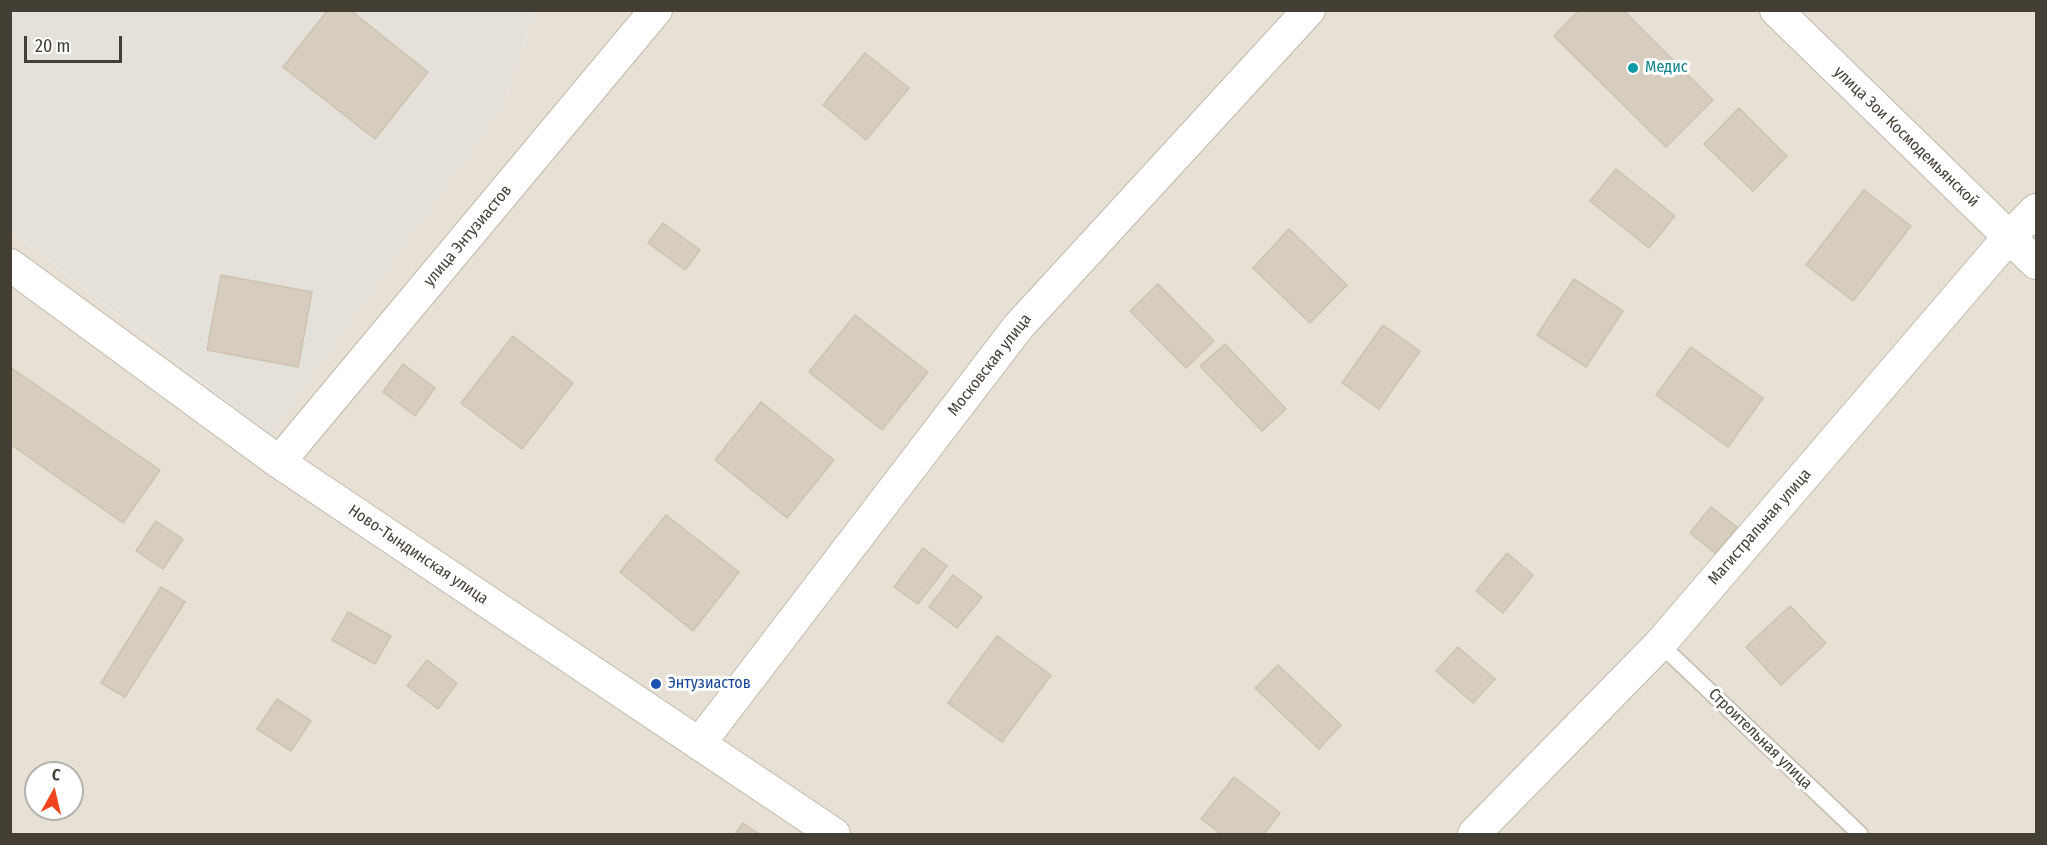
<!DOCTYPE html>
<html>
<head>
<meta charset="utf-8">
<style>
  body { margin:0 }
  #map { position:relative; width:2047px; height:845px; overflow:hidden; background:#f2efe5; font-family:"Fira Sans Condensed",sans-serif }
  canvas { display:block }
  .frame { position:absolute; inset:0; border:12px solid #443f35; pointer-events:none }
  .north { position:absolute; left:24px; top:761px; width:60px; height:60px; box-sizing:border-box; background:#fff; border:2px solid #b4b2ae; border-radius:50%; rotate:8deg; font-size:16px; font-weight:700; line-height:24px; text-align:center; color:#443f35 }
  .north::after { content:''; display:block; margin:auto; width:21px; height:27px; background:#f0451e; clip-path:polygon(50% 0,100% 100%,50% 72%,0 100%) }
  .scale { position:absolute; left:24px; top:36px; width:98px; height:27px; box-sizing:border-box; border:3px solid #443f35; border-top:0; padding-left:8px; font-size:18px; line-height:21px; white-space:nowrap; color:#443f35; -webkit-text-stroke:4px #fff; paint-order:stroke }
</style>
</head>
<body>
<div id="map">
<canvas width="2047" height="845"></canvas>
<div class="frame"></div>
<div class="north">С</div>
<div class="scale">20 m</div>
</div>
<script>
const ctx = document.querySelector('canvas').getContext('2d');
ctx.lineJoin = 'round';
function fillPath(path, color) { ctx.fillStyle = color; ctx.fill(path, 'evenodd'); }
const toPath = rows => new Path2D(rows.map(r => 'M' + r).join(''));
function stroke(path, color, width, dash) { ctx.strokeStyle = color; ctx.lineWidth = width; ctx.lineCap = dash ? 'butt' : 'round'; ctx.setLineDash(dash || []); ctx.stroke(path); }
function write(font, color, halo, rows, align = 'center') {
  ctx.font = font + ' "Fira Sans Condensed",sans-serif'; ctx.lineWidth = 6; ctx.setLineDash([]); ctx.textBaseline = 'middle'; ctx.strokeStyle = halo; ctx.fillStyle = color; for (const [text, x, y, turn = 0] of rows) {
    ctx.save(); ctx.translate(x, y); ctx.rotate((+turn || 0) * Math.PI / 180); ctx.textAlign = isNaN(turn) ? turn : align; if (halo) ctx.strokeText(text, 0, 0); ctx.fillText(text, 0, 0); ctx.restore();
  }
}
fillPath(toPath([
  [535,11,2036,11,2036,834,11,834,10,230,269,436,502,108],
  [36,773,72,773,72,809,36,809]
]), '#e6e1d4');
fillPath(toPath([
  [10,11,535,11,502,108,270,436,11,230]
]), '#e4e0da');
const building = toPath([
  [328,10,350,10,428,72,375,139,283,67,328,10],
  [1579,10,1623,10,1713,100,1666,147,1554,36,1579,10],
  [865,53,909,88,866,140,823,105,865,53],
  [1739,108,1787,156,1753,191,1704,144,1739,108],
  [1616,169,1675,216,1649,248,1590,201,1616,169],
  [1864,190,1911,226,1853,301,1806,265,1864,190],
  [663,223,700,250,685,270,648,243,663,223],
  [1289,229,1347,285,1310,323,1253,268,1289,229],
  [221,275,312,292,298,367,207,350,221,275],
  [1574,279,1623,311,1586,367,1537,335,1574,279],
  [1158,284,1214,341,1186,368,1130,311,1158,284],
  [855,315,928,372,882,430,809,372,855,315],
  [1383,325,1420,351,1379,409,1342,383,1383,325],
  [513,336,573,383,522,449,461,403,513,336],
  [1225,344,1286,409,1262,431,1200,366,1225,344],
  [1691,347,1763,398,1728,447,1656,395,1691,347],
  [403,364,435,388,415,416,383,392,403,364],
  [10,367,160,470,123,523,10,444,10,367],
  [761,402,834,460,787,518,715,460,761,402],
  [1711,507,1737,527,1716,554,1690,533,1711,507],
  [666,515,739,572,693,631,620,572,666,515],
  [156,521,183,539,163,569,136,551,156,521],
  [923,548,947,566,918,604,894,587,923,548],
  [1507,553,1533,575,1503,613,1476,591,1507,553],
  [953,575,982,597,957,628,929,607,953,575],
  [161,587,185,602,125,697,101,683,161,587],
  [1790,606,1826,643,1781,685,1746,647,1790,606],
  [348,612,391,636,375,664,332,640,348,612],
  [997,636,1051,675,1002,742,948,703,997,636],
  [1458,647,1495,679,1473,703,1436,671,1458,647],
  [427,660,457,683,438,709,407,686,427,660],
  [1278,665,1341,725,1319,749,1255,688,1278,665],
  [277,699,311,721,291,751,257,729,277,699],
  [1234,777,1280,813,1264,834,1221,834,1201,819,1234,777],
  [743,823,759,834,735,834,743,823]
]);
fillPath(building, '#d6cdbe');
stroke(building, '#cdc3af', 1.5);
const service = toPath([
  [1660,644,1860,834]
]);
const minor = toPath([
  [1776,10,2036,263],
  [10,265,279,462,834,834],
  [279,462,656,10],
  [699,744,1018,327,1309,10],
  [1474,834,1660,644,2009,237,2036,210]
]);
stroke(service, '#c0b9ab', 18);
stroke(minor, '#c0b9ab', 34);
stroke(service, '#fff', 15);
stroke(minor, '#fff', 32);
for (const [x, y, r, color] of [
  [1633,68,6,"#0f9aa8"],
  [656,684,6,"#1a4fb4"]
]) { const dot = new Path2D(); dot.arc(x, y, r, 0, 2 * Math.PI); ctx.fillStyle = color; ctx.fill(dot); stroke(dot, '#fff', 2); }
write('16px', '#0d838f', '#fff', [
  ["Медис",1645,68]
], 'left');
write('16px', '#443f35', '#fff', [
  ["улица Зои Космодемьянской",1906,137,44],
  ["улица Энтузиастов",468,236,-50],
  ["Московская улица",990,365,-52],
  ["Магистральная улица",1760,527,-49],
  ["Ново-Тындинская улица",418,555,34],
  ["Строительная улица",1760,739,44]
]);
write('16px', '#164399', '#fff', [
  ["Энтузиастов",668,684]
], 'left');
</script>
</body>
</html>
